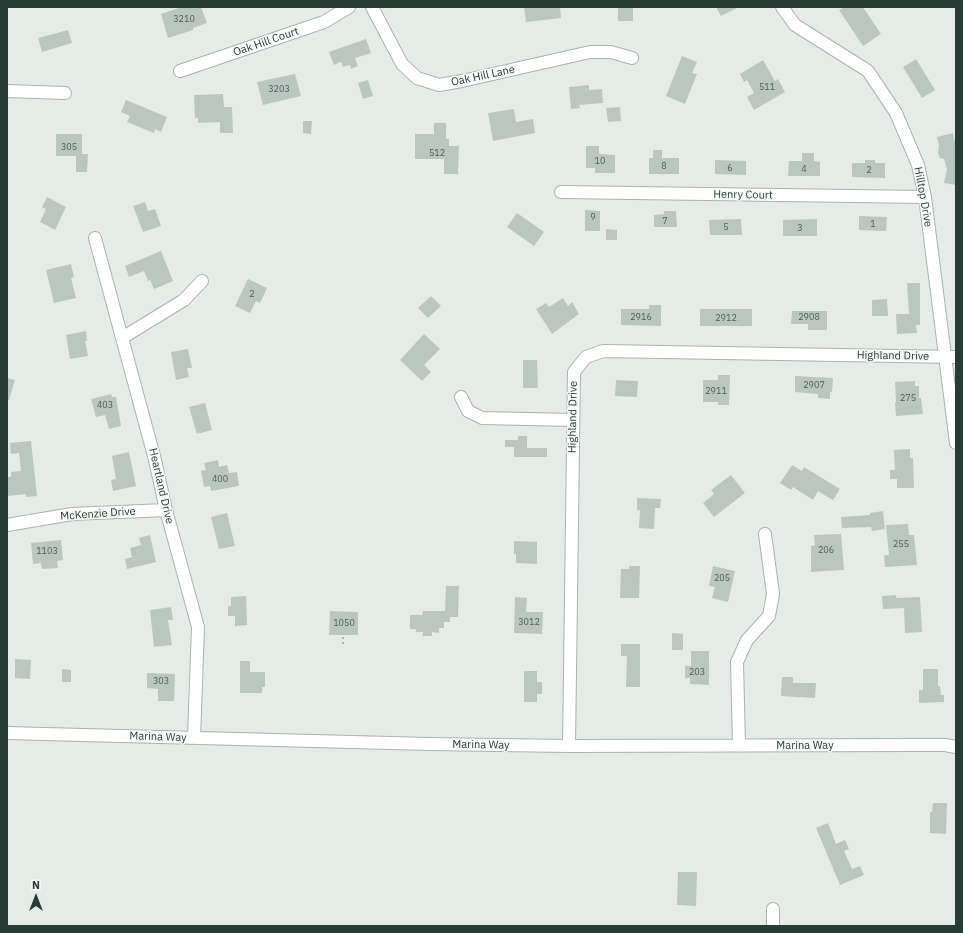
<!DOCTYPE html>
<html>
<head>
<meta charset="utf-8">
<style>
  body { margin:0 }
  #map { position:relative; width:963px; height:933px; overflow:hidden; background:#e5ece8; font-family:"IBM Plex Sans",sans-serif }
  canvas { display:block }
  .frame { position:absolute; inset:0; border:8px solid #263c35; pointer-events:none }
  .north { position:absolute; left:16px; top:877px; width:40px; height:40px; -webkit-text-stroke:3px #f5f9f7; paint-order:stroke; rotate:0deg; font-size:11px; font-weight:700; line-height:16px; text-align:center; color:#263c35 }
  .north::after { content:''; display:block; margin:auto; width:14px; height:18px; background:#263c35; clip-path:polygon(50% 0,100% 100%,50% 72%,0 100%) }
</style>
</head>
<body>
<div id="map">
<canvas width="963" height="933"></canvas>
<div class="frame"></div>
<div class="north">N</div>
</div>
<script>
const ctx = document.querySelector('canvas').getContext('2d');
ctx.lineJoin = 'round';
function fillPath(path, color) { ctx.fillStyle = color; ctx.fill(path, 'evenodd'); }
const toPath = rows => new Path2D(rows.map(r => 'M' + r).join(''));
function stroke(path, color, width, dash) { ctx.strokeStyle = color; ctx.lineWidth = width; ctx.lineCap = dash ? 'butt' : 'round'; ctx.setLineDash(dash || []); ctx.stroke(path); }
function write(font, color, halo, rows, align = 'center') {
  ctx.font = font + ' "IBM Plex Sans",sans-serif'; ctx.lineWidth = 3; ctx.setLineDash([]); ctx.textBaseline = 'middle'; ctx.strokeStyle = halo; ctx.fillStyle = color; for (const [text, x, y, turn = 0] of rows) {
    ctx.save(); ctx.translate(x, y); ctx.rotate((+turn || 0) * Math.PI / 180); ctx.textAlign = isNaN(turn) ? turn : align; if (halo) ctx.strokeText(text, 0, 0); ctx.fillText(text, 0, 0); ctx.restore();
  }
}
fillPath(toPath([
  [182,7,201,7,207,23,193,28,193,30,168,38,161,14],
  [524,7,560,7,561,18,526,22],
  [618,7,633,7,633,21,618,21],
  [716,7,739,7,721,16],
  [844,7,863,7,881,34,863,46,839,10],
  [68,30,72,43,42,52,38,38],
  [366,39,371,53,355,58,358,66,351,69,350,65,343,67,341,62,334,65,329,52],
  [682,56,697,62,692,73,697,74,685,104,666,96],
  [916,59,935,90,922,98,903,67],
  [763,60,775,81,778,79,785,92,754,110,747,97,754,93,747,80,744,82,740,74],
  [295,74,301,96,263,105,257,82],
  [368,80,373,96,363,99,358,83],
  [589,85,589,90,602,89,603,103,579,105,580,108,571,109,569,87],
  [223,94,224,107,232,107,233,133,220,133,220,122,198,123,198,118,195,118,194,95],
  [126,100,167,117,161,132,155,129,154,133,127,122,130,116,121,112],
  [620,107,621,121,608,122,606,108],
  [514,109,516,122,533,119,535,133,493,141,488,113],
  [303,121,312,121,311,134,303,133],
  [434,123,446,123,446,139,449,139,449,146,459,146,458,174,444,174,444,159,415,159,415,134,434,134],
  [953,133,954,140,956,139,956,185,944,183,947,169,944,159,940,158,938,153,939,146,937,137],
  [56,134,82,134,82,154,88,154,87,172,76,172,76,156,56,156],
  [586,146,599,146,599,154,615,155,615,173,595,173,595,168,586,168],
  [653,150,662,150,662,158,679,158,679,174,649,174,649,158,653,158],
  [802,153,814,153,814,161,820,162,820,176,788,176,789,161,802,161],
  [715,160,746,161,746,175,715,174],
  [865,160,875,160,875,163,885,163,885,178,852,177,852,163,865,163],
  [47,197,66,207,55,230,40,222,46,209,42,207],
  [145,202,148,211,155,209,161,226,143,232,133,206],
  [585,210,600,211,600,231,585,231],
  [664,211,676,211,677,227,654,227,654,215,664,214],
  [517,213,544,232,534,246,507,227],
  [859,216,887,217,886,231,859,230],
  [741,219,742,235,710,235,709,220],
  [817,219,817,236,783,236,783,220],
  [606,229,617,230,617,240,606,240],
  [161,251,173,281,154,289,150,280,148,281,144,271,129,277,125,266],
  [71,264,74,277,71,278,76,298,54,303,46,270],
  [248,279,267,288,260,303,256,301,250,313,235,306],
  [907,283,920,283,920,325,916,325,917,333,897,334,896,314,909,314],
  [431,296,441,306,428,318,418,308],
  [563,298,568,306,572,302,579,314,552,334,536,309,546,303,549,307],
  [887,299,888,316,872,316,872,300],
  [649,305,661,305,661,326,621,325,621,309,649,309],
  [700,309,752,309,752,326,700,326],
  [792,311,827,311,827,330,808,330,808,324,791,324],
  [86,331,87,341,85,341,88,356,70,359,66,335],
  [424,334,440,349,424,365,431,372,422,381,400,360],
  [188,349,192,368,187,368,189,377,176,380,171,352],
  [523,360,537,360,538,388,523,388],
  [718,375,730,375,729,405,718,405,718,402,703,402,703,380,718,380],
  [795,376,833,378,832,392,830,392,830,399,818,398,818,394,795,392],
  [7,378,15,380,9,400,7,400],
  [616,380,638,381,637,397,615,396],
  [915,381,915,386,919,386,919,398,921,398,923,414,896,416,895,403,896,402,895,382],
  [111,394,112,397,116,397,121,426,109,429,105,415,96,417,91,399],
  [205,403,212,430,197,434,189,407],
  [518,436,527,436,527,448,547,448,547,457,514,457,514,447,505,447,505,440,518,440],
  [31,441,37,496,26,497,26,494,7,496,7,477,11,477,11,472,21,471,19,453,11,454,10,443],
  [910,449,910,458,913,458,914,488,897,488,897,479,890,479,890,470,895,470,894,450],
  [129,452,136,486,113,491,111,480,116,479,112,456],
  [218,460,219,467,227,465,229,473,237,472,239,486,211,491,210,486,204,487,201,471,206,470,204,463],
  [792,465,802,471,804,467,840,489,833,500,818,491,813,500,793,487,791,490,780,483],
  [731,475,745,493,714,517,703,503,714,494,711,490],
  [637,498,661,499,660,508,655,508,654,529,639,528,640,510,637,510],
  [883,511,885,529,872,531,871,527,842,528,841,517,870,515,870,513],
  [227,513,235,546,219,549,211,517],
  [908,524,909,535,914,535,917,565,885,567,884,555,889,555,886,525],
  [841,534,844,570,811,572,811,546,815,545,814,535],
  [150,535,156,562,127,569,125,559,132,557,130,548,141,545,139,538],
  [61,540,63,560,57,561,58,568,42,569,41,563,33,564,31,543],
  [514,541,537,542,537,564,516,563,516,554,514,554],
  [629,566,640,566,639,598,620,598,621,569,629,569],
  [713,566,735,571,728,602,712,598,715,587,709,586],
  [446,586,459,586,458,617,450,617,450,622,444,622,444,628,439,628,439,633,432,632,432,636,422,636,423,632,416,632,416,629,410,629,410,615,422,615,423,611,445,611],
  [896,595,896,598,920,597,922,632,905,633,904,608,883,609,882,596],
  [246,596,247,625,235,626,235,616,228,616,228,606,231,606,231,597],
  [515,597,527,598,526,612,543,612,542,634,514,633],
  [171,607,173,620,168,620,172,645,154,647,150,610],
  [330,611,358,612,358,635,329,635],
  [672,633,683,634,683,650,672,650],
  [621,644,640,644,640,687,626,687,627,656,621,656],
  [691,651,709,651,709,685,690,684,690,678,685,678,685,666,691,666],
  [15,659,31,660,30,679,15,678],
  [240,661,250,661,250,672,265,672,265,687,262,687,262,693,240,693],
  [62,669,71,670,71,682,62,682],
  [923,669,938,669,938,686,940,686,941,695,944,695,944,702,919,703,919,690,923,690],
  [524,671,537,671,537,682,542,682,542,694,537,694,537,702,524,702],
  [147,673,175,674,174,701,158,701,158,689,147,688],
  [782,677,793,677,793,683,816,683,815,698,781,696],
  [933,803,947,803,946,834,930,833,930,812,932,812],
  [828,823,836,844,845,840,849,849,844,851,852,869,860,866,864,875,840,885,816,828],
  [678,872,697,872,696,906,677,905]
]), '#bac7c1');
const minor = toPath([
  [372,7,402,64,417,78,439,85,462,81,590,52,611,52,632,58],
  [782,7,795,25,868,71,896,113,918,165,925,197,956,443],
  [180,71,324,22,349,7],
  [7,91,65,93],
  [561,192,925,197],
  [95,238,155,460,166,510,198,627,194,738],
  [122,338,184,300,202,281],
  [461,397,468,411,482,418,572,420],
  [7,525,72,514,166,510],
  [7,733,429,744,569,746,917,745,945,745,956,747],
  [569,746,574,372,586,357,603,351,956,357],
  [739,746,737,662,747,640,769,616,773,594,765,534],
  [773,926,773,909]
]);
stroke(minor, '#a8b4af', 14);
stroke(toPath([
  [343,644,343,636]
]), '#89ac9f', 1.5, [2, 3]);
stroke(minor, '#fff', 12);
write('9px', '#4b5f58', null, [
  ["3210",184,19],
  ["511",767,87],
  ["3203",279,89],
  ["305",69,147],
  ["512",437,153],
  ["10",600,161],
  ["8",664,166],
  ["6",730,168],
  ["4",804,169],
  ["2",869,170],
  ["9",593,217],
  ["7",665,221],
  ["1",873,224],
  ["5",726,227],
  ["3",800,228],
  ["2",252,294],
  ["2916",641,317],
  ["2908",809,317],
  ["2912",726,318],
  ["2907",814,385],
  ["2911",716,391],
  ["275",908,398],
  ["403",105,405],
  ["400",220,479],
  ["255",901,544],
  ["206",826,550],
  ["1103",47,551],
  ["205",722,578],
  ["3012",529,622],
  ["1050",344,623],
  ["203",697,672],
  ["303",161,681]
]);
write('11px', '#263c35', '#f5f9f7', [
  ["Oak Hill Court",266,42,-19],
  ["Oak Hill Lane",483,76,-12],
  ["Henry Court",743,195,1],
  ["Hilltop Drive",923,197,80],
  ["Highland Drive",893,356,1],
  ["Highland Drive",573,417,-89],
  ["Heartland Drive",161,486,77],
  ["McKenzie Drive",98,514,-4],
  ["Marina Way",158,737,2],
  ["Marina Way",481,745,1],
  ["Marina Way",805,746]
]);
</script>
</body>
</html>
